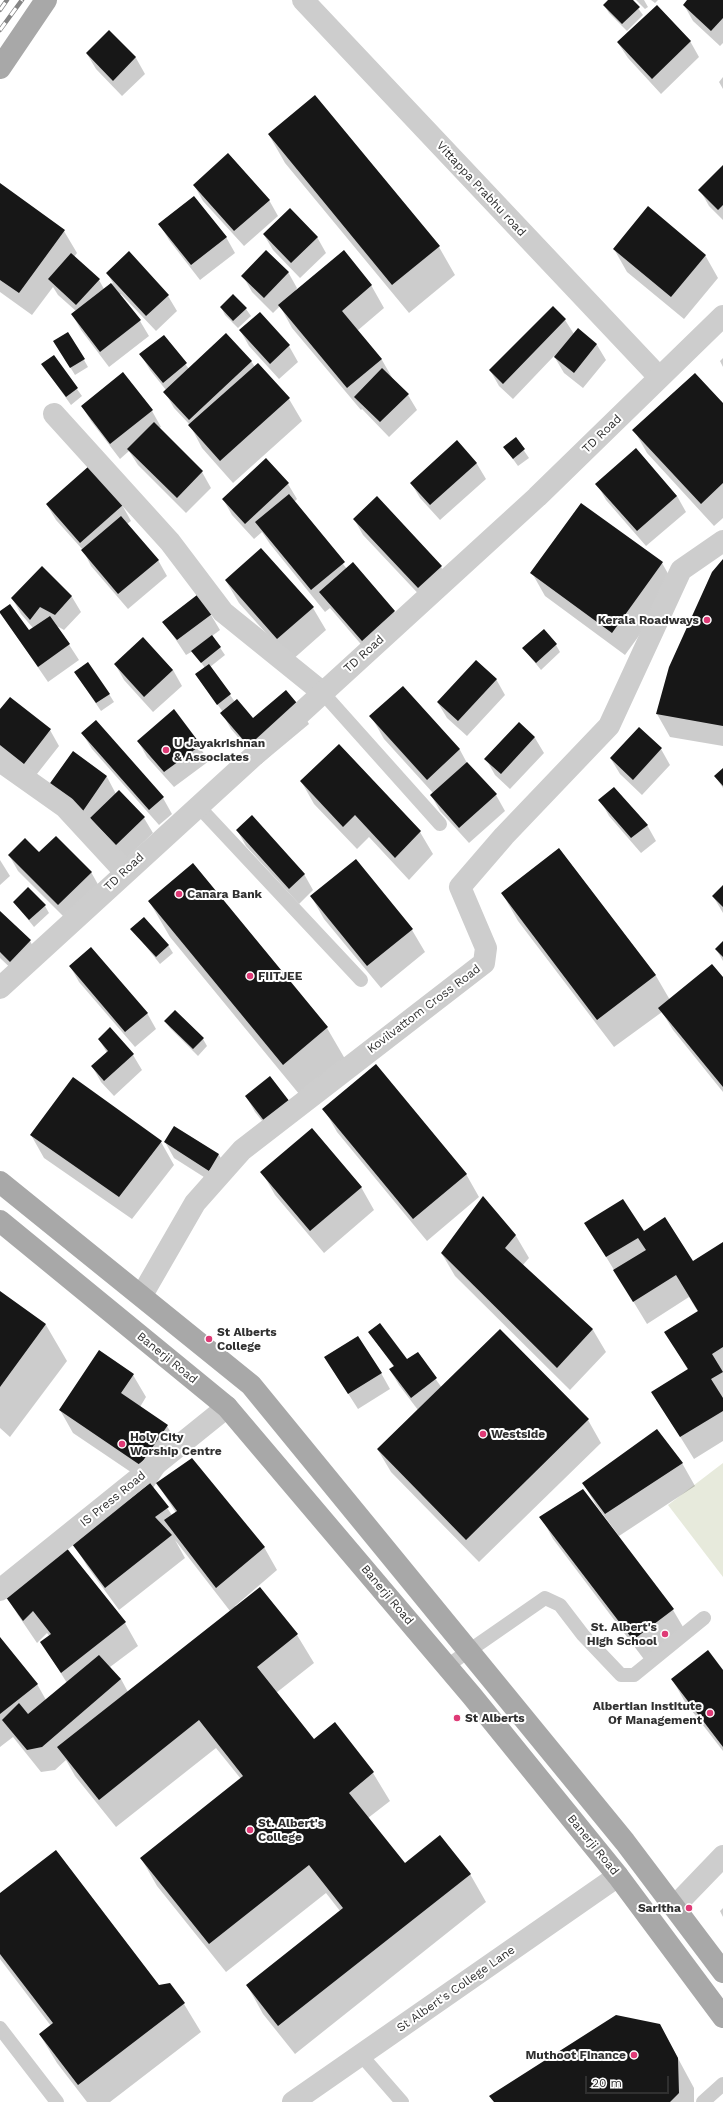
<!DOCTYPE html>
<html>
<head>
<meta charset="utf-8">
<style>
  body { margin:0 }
  #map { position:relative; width:723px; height:2102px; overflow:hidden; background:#fff; font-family:"Work Sans",sans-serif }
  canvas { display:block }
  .scale { position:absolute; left:585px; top:2076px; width:84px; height:18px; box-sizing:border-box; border:2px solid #303030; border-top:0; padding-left:5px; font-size:12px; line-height:14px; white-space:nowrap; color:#303030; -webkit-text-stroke:3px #fff; paint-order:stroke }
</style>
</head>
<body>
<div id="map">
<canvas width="723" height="2102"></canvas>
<div class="scale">20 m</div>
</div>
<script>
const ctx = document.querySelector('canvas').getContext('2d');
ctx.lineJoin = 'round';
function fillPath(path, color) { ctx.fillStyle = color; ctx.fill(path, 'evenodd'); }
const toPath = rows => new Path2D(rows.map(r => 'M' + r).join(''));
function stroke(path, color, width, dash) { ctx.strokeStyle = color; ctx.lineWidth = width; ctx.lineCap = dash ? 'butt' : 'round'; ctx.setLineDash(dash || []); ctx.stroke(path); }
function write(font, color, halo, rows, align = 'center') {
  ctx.font = font + ' "Work Sans",sans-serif'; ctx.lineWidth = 4; ctx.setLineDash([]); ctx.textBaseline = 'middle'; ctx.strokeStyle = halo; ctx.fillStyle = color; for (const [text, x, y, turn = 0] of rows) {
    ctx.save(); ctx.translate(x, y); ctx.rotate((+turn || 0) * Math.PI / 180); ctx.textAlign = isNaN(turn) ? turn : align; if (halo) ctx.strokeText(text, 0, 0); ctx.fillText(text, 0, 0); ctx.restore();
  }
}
fillPath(toPath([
  [723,1463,723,1577,668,1505]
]), '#e7eadc');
fillPath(toPath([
  [609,0,632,0,643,15,627,31,609,13,604,5],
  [636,0,644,0,648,7,645,9],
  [651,0,658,0,655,3],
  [689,0,723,0,723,43,720,46,693,21,684,5],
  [109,31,136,58,145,74,122,96,96,69,87,54],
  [690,41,699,57,661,94,628,58,618,43],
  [723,77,723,89,719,82],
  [269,135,439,247,455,275,409,313,285,163],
  [723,166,723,220,709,206,700,190],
  [0,184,64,231,77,253,74,257,99,280,104,289,113,283,107,273,129,253,168,296,177,311,156,331,121,294,119,295,140,321,149,336,109,367,81,330,72,314,76,311,58,295,53,287,32,315,0,292],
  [194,185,269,200,278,216,244,246,203,201],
  [160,225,226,237,235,253,200,280,169,240],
  [264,235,317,237,326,253,300,278,273,250],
  [614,249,705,255,718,278,684,319,627,272],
  [288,272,297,288,294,293,371,285,384,308,357,331,382,360,394,381,408,395,417,410,389,437,362,409,361,410,292,328,280,306,273,313,252,292,243,276],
  [221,307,246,309,251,316,238,328,225,315],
  [553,307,565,320,574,334,578,330,597,345,606,360,583,388,564,373,554,356,513,399,499,386,490,370],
  [260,313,289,346,298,362,279,379,249,346,240,330],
  [164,336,189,369,251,361,255,367,258,364,289,399,302,421,233,483,202,448,190,425,174,408,165,392,166,390,150,370,141,355],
  [59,349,84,360,88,367,75,375],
  [53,356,82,396,71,405,42,364],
  [723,358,723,367,720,361],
  [123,374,152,411,161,427,159,428,202,472,211,488,186,513,138,465,129,451,120,459,91,421,82,406],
  [723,405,723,518,714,526,647,453,634,430],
  [516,439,529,458,518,466,505,448],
  [457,442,477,464,486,479,440,520,420,498,411,483],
  [636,450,677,496,686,512,646,546,606,500,597,484],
  [266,459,288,484,297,499,294,502,347,569,353,563,394,612,403,627,371,656,330,608,325,612,270,544,262,532,254,539,232,515,223,499],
  [377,498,441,567,450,583,427,603,363,535,354,519],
  [47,505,122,505,131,521,127,524,158,560,167,576,128,609,91,566,83,550,56,520],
  [723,561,723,746,670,737,657,714,670,668],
  [662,563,675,586,625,655,545,596,532,573],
  [42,567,72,597,81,612,64,630,57,626,79,660,48,682,0,612,29,632,33,628,21,614,12,598],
  [226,581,313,608,326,630,291,661,239,603],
  [211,615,220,630,212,636,225,655,210,667,235,702,253,719,300,708,309,724,261,764,231,729,222,713,223,712,201,682,196,675,205,668,193,651,186,655,164,622],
  [143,639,173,670,182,686,153,712,124,680,115,664],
  [556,645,560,652,541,670,524,649],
  [496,679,505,695,467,736,447,718,438,703],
  [80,680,109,694,114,702,101,711],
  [403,687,460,750,467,763,496,795,505,811,469,843,440,811,431,795,433,793,384,739,371,716],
  [174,710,209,761,174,787,147,757,138,741],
  [0,711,50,730,59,746,33,779,0,753],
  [95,722,163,798,172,814,159,825,92,749,82,733],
  [519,723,535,738,544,753,510,789,495,775,486,759],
  [661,749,670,765,642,795,620,774,611,759],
  [73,753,107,777,116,794,119,791,144,818,153,833,125,860,58,802],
  [723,769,723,788,715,776],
  [301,781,420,832,433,854,409,880,369,837,357,849,314,804],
  [600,800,647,825,656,841,641,853,609,816],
  [237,830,304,874,313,890,299,904,246,846],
  [559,849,656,976,670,1000,723,978,723,1092,673,1030,662,1012,614,1047,518,921,502,893],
  [39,854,91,872,100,888,67,920,18,871,9,855],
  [0,860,10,876,0,885],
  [356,860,412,930,425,952,381,988,324,919,311,896],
  [193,865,327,1028,348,1064,304,1100,170,937,149,901],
  [723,886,723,913,713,896],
  [14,902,45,906,49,913,34,927],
  [0,912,30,941,39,957,20,977,0,958],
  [132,929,168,945,173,953,160,964],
  [723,943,723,961,716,949],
  [70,966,147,1013,156,1029,135,1047,79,982],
  [165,1021,203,1039,207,1046,198,1056,170,1028],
  [99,1039,133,1055,142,1070,114,1096,101,1082,92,1066,107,1053],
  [270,1077,275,1137,255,1112,246,1096],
  [324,1109,466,1174,479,1197,427,1241,337,1132],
  [174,1127,219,1155,228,1170,218,1186,174,1158,165,1142],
  [31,1135,161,1142,174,1165,132,1219,44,1158],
  [262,1172,361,1187,374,1210,324,1253,275,1195],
  [483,1198,516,1236,529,1258,522,1266,593,1330,606,1352,570,1390,455,1276,442,1254],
  [586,1224,644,1232,692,1262,723,1243,723,1441,694,1459,653,1393,688,1370,666,1332,698,1312,689,1297,647,1324],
  [0,1292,46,1325,67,1361,10,1437,0,1428],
  [500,1330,588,1420,601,1443,479,1562,391,1472,378,1450,418,1410,399,1385,390,1370,394,1367,369,1332,407,1361,417,1353,442,1388],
  [335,1373,381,1373,390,1389,358,1409],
  [133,1375,146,1397,140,1407,167,1426,180,1448,153,1488,172,1515,176,1513,157,1483,264,1547,277,1570,235,1606,236,1607,260,1588,297,1635,314,1663,276,1693,314,1740,334,1723,373,1773,390,1801,368,1818,405,1864,470,1874,486,1902,295,2054,263,2014,247,1985,340,1911,326,1893,226,1972,157,1886,141,1858,241,1779,216,1748,116,1827,75,1776,66,1760,55,1770,41,1772,13,1737,0,1747,0,1638,37,1684,46,1700,67,1683,42,1643,50,1637,47,1633,37,1643,18,1615,4,1593,61,1543,125,1623,138,1646,110,1667,121,1679,128,1692,230,1611,175,1540,185,1558,119,1610,87,1566,74,1544,150,1485,73,1433,60,1410],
  [682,1463,695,1486,619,1536,596,1505,583,1483],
  [541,1517,673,1610,686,1632,646,1662,553,1539],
  [723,1671,723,1751,685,1702,672,1679],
  [0,1895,158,1986,169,1984,184,2004,201,2032,110,2102,87,2102,57,2063,40,2035,51,2026,0,1959],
  [723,1908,723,1917,720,1911],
  [660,2025,694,2088,694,2102,494,2102]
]), '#0003');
fillPath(toPath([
  [608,0,633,0,640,7,622,24,603,5],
  [687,0,723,0,723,18,711,31,683,5],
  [657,5,691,41,652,79,617,42],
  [109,30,136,57,113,81,86,53],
  [315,95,440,246,392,285,268,134],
  [228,153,270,200,234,231,193,185],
  [723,165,723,205,718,210,698,190],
  [0,183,65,230,19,293,0,280],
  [194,196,227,237,191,265,158,224],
  [648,206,706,255,671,297,613,249],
  [290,208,318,237,291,263,263,234],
  [266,250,289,272,264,298,241,276],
  [344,250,372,285,342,311,382,359,347,388,278,305],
  [129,251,169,295,146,316,106,273],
  [71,253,100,279,76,305,48,279],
  [111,283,141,320,100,352,71,314],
  [233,294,247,308,233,321,220,307],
  [553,306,566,319,503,384,489,370],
  [260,312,290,345,270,364,239,330],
  [578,328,597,344,574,373,554,357],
  [68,332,85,359,70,368,53,341],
  [226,333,252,361,189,420,163,392],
  [164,335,187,363,163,383,139,354],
  [54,355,78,388,66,397,41,364],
  [258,363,290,398,220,461,188,425],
  [382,368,409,394,380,422,354,397],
  [123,372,153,410,110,444,81,406],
  [695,373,723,403,723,483,701,504,632,430],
  [154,422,203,471,177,498,127,449],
  [516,437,525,449,513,459,503,447],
  [457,440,477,463,430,505,410,483],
  [636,448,677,496,637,531,595,484],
  [266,458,289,483,245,524,222,499],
  [89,466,123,505,80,543,46,504],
  [289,494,345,562,311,590,255,522],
  [377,496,442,566,418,588,353,519],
  [581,503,663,562,612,633,530,573],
  [121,516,159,560,118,594,81,550],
  [261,548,314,607,277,639,225,580],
  [723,559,723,726,656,714,669,667,712,572],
  [353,562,395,611,362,641,319,592],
  [42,566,72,596,55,615,40,607,30,620,11,598],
  [197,595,212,614,177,640,162,622],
  [10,604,29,630,50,616,70,644,38,667,0,613,0,611],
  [544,629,557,644,536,663,522,648],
  [212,635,221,647,201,663,191,651],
  [143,637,173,670,144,697,114,664],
  [476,660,497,679,458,721,437,702],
  [88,662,110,694,96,703,74,672],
  [209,664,231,694,217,705,195,674],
  [403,686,460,749,427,780,369,716],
  [286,690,301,708,251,749,220,713,237,699,253,718],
  [10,697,51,729,24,764,0,745,0,709],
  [174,709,201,745,164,772,137,741],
  [96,720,164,797,149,810,81,733],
  [519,722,535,737,501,774,484,759],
  [639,727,662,748,633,780,610,758],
  [339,744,421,831,395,858,355,815,343,827,300,781],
  [73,751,107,776,83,811,48,786],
  [467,762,497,794,459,828,430,795],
  [723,768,723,786,714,776],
  [614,787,648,825,631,838,598,800],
  [119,790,145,817,116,845,90,818],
  [252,815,305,874,289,889,236,830],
  [56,836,92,872,58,905,8,855,25,838,39,852],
  [559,848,656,975,597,1020,501,893],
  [356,859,413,929,367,966,310,896],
  [193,863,328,1027,283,1065,148,901],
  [723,885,723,907,712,896],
  [28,887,46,905,29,920,13,902],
  [0,911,31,940,10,962,0,952],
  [144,917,169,945,156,957,130,929],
  [723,941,723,957,715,949],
  [91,947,148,1013,125,1032,69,966],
  [712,964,723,977,723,1087,658,1008],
  [175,1010,204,1038,193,1049,164,1021],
  [110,1027,134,1054,104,1081,91,1066,108,1051,98,1039],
  [376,1064,467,1174,413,1219,322,1109],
  [270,1076,290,1102,265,1122,245,1096],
  [73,1077,162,1141,119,1197,30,1135],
  [174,1126,219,1154,209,1171,164,1142],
  [312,1128,362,1187,310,1231,260,1172],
  [483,1196,516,1235,505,1248,593,1329,557,1368,441,1253],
  [623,1199,644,1231,665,1217,693,1261,723,1242,723,1347,712,1354,723,1372,711,1379,723,1398,723,1411,680,1437,651,1392,688,1369,664,1332,698,1311,676,1275,633,1302,613,1270,646,1250,638,1238,606,1257,584,1223],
  [0,1291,46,1324,0,1387],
  [380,1323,407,1359,418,1352,437,1378,411,1398,389,1369,394,1366,368,1332],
  [500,1329,589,1419,466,1540,377,1449],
  [358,1336,382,1373,348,1394,324,1357],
  [99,1350,134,1374,121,1393,168,1425,140,1465,59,1410],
  [657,1429,683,1463,605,1514,582,1483],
  [192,1458,265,1547,216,1588,164,1520,177,1511,156,1483],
  [150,1483,169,1507,155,1517,172,1535,105,1588,72,1544],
  [583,1489,674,1609,633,1640,539,1517],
  [61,1541,126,1622,61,1673,40,1642,51,1634,33,1611,23,1621,3,1593],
  [260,1587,298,1634,257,1667,314,1739,335,1722,374,1772,349,1793,405,1863,440,1835,471,1874,278,2026,246,1985,343,1908,309,1865,209,1944,140,1858,243,1776,199,1720,99,1800,57,1747],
  [0,1637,38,1684,0,1714],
  [708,1650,723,1670,723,1747,671,1679],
  [99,1655,121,1679,42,1747,27,1750,2,1720,19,1703,28,1714],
  [56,1850,159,1985,170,1983,185,2003,78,2085,39,2034,53,2023,0,1954,0,1893],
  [616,2015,660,2024,678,2058,679,2093,670,2102,494,2102,489,2096]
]), '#171717');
stroke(toPath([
  [322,692,440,824],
  [198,806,361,980],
  [447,1666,545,1598,560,1605,583,1635,621,1675,634,1675,704,1618],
  [0,2028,57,2102],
  [361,2055,402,2102],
  [703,2102,723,2084]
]), '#cdcdcd', 14);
stroke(toPath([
  [303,0,659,377],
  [54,414,170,542,223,612,322,692],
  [0,761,65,807,125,872],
  [142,1295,195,1203,242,1150,484,963,486,948,460,887,504,836,609,726,681,570,723,541],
  [0,1590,227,1407],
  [674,1907,723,1856],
  [293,2102,618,1876]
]), '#cdcdcd', 22);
stroke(toPath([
  [0,988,537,497,723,316]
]), '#cdcdcd', 22);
stroke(toPath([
  [0,68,46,0],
  [0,1182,251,1385,625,1842,723,1972],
  [0,1221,227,1407,472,1696,618,1876,723,2017]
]), '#a8a8a8', 22);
const rail = toPath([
  [0,10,7,0],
  [0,30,22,0]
]);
stroke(rail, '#858585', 4.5);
stroke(rail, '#fff', 3, [9]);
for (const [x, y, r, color] of [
  [707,620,4,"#df3a76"],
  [166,750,4,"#df3a76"],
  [179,894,4,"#df3a76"],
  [250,976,4,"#df3a76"],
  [209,1339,4,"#df3a76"],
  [483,1434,4,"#df3a76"],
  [122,1444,4,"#df3a76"],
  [665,1634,4,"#df3a76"],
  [710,1713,4,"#df3a76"],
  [457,1718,4,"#df3a76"],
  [250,1830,4,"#df3a76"],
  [689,1908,4,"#df3a76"],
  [634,2055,4,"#df3a76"]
]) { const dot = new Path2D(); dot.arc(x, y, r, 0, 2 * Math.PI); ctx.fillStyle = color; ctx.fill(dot); stroke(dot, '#fff', 1.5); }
write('12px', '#303030', '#fff', [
  ["Vittappa Prabhu road",481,189,47],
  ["TD Road",602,434,-44],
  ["TD Road",364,654,-42],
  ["TD Road",124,872,-43],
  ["Kovilvattom Cross Road",424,1009,-37],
  ["Banerji Road",167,1358,39],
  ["IS Press Road",113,1499,-39],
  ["Banerji Road",387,1595,50],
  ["Banerji Road",593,1845,51],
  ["St Albert's College Lane",456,1989,-35]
]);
write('bold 12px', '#303030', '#fff', [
  ["Kerala Roadways",699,620,"right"],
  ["U Jayakrishnan",174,743],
  ["& Associates",174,757],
  ["Canara Bank",187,894],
  ["FIITJEE",258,976],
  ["St Alberts",217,1332],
  ["College",217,1346],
  ["Westside",491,1434],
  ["Holy City",130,1437],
  ["Worship Centre",130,1451],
  ["St. Albert's",657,1627,"right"],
  ["High School",657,1641,"right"],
  ["Albertian Institute",702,1706,"right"],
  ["Of Management",702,1720,"right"],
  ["St Alberts",465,1718],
  ["St. Albert's",258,1823],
  ["College",258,1837],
  ["Saritha",681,1908,"right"],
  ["Muthoot Finance",626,2055,"right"]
], 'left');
</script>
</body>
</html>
